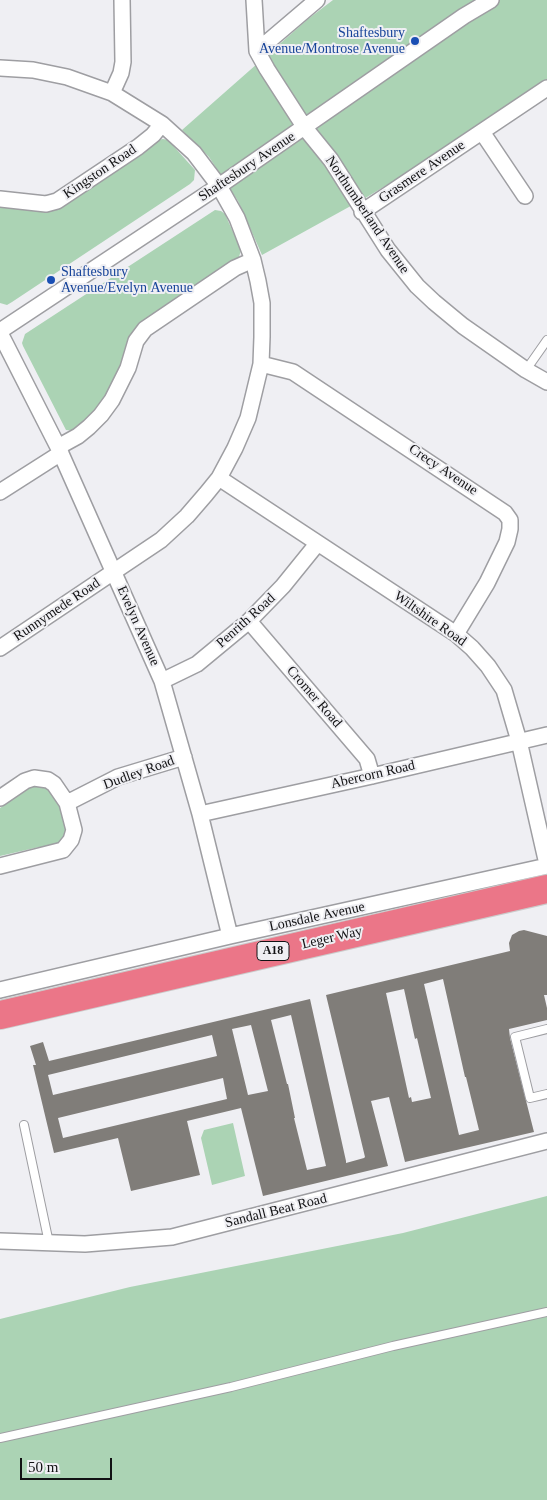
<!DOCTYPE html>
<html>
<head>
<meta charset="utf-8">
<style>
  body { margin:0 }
  #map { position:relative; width:547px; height:1500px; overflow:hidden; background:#efeff3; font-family:"Times New Roman",serif }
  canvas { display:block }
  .scale { position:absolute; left:20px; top:1458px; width:92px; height:22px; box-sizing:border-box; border:2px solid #121214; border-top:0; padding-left:6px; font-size:15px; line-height:18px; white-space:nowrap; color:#121214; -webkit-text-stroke:4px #efeff3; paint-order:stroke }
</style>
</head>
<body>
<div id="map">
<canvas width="547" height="1500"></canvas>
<div class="scale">50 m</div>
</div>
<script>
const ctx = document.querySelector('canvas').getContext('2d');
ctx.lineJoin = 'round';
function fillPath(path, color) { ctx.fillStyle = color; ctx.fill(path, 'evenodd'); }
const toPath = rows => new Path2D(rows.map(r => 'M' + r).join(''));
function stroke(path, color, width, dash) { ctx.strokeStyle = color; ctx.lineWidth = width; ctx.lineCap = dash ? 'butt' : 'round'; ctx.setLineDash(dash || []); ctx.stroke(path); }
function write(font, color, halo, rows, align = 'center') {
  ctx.font = font + ' "Times New Roman",serif'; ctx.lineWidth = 4; ctx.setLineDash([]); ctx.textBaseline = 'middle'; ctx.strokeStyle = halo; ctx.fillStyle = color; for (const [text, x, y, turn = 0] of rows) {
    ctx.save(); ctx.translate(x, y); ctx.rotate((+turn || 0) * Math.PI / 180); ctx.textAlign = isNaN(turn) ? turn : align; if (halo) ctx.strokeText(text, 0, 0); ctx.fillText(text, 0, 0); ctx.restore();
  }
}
fillPath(toPath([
  [333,0,547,0,547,81,428,160,367,197,262,255,238,201,209,157,182,130,308,19],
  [163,139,168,140,195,170,194,180,190,184,12,302,7,305,0,303,0,203,40,208,157,140],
  [215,210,221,211,225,214,241,250,239,257,233,263,142,325,104,403,75,431,66,430,23,346,22,343,25,334],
  [30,785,40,785,50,789,59,803,68,831,62,843,45,850,39,847,0,856,0,808,16,797,21,790],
  [233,1123,245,1176,212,1185,201,1138,204,1130],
  [547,1196,547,1500,0,1500,0,1319,130,1287,403,1233]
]), '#abd3b4');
fillPath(toPath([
  [524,930,547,936,547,995,544,995,547,1008,547,1020,509,1029,510,1038,534,1132,405,1162,389,1097,371,1101,388,1166,263,1196,241,1108,187,1121,200,1175,131,1191,118,1138,54,1153,33,1065,36,1065,30,1046,43,1042,49,1061,310,999,346,1161,346,1163,364,1158,365,1157,326,995,510,951,509,943,512,935,519,931],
  [443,979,465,1077,466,1077,479,1130,459,1135,424,984],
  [404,989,415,1039,417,1038,431,1098,412,1102,411,1097,409,1098,386,993],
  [291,1015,326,1166,307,1170,294,1118,295,1118,288,1084,287,1084,271,1020],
  [251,1025,268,1091,248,1095,232,1029],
  [212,1035,217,1056,53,1095,48,1075],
  [223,1078,227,1099,63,1138,58,1118]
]), '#807d79');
const lane = toPath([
  [526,370,547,340],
  [547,1029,515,1037,530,1098,547,1094],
  [24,1125,49,1243],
  [0,1438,231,1387,393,1346,547,1312]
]);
const street = toPath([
  [254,0,257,51,267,69,305,128,331,160,388,250,417,286,434,302,463,326,526,370,547,382],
  [257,51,317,0],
  [0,68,33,70,67,77,112,93,162,124,194,153,219,186,237,218,253,260,258,281,262,303,262,337,261,364,248,418,235,448,219,478,206,494,187,516,161,540,0,648],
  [112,93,121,73,123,62,122,0],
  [482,132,525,196],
  [0,199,46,204,57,201,138,147,153,135,162,124],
  [362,212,547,88],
  [0,331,219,186,464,16,491,0],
  [0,333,58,447,162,681,200,814,230,936],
  [261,364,293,372,505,513,510,520,510,529,507,542,487,583,456,634],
  [58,447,78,436,89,427,101,415,112,400,128,368,136,341,145,329,235,268,253,260],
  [219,478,456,634,472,648,488,666,504,690,519,741,547,864],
  [0,492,61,453],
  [249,621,367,759,372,776],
  [162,681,197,664,249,621,283,586,317,544],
  [0,798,25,781,34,778,48,780,54,784,67,803,74,830,71,840,63,850,0,866],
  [67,803,118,777,184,757],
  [200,814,372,776,547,735],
  [0,990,230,936,547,866],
  [0,1241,85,1244,172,1237,547,1141]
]);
const highway = toPath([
  [0,1015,547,889]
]);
stroke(lane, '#9e9ea2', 10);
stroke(street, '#9e9ea2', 18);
stroke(highway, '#cbcbcb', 30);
stroke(lane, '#fff', 8);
stroke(street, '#fff', 15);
stroke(highway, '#eb7688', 28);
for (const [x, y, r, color] of [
  [415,41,5,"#1a4fb4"],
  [51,280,5,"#1a4fb4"]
]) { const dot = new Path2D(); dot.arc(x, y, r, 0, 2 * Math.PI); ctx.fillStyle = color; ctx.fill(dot); stroke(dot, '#efeff3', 2); }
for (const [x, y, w] of [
  [273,951,32]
]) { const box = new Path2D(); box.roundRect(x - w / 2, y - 9.5, w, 19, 4); ctx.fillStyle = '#efeff3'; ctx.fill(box); stroke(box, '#121214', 1); }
write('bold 12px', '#121214', null, [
  ["A18",273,951]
]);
write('14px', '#164399', '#efeff3', [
  ["Shaftesbury",405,33],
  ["Avenue/Montrose Avenue",405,49],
  ["Shaftesbury",61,272,"left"],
  ["Avenue/Evelyn Avenue",61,288,"left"]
], 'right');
write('14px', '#121214', '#efeff3', [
  ["Shaftesbury Avenue",247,167,-34],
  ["Kingston Road",100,172,-34],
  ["Grasmere Avenue",422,172,-34],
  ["Northumberland Avenue",367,215,56],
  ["Crecy Avenue",443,470,34],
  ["Runnymede Road",57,610,-34],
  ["Wiltshire Road",430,619,35],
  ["Penrith Road",246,621,-42],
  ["Evelyn Avenue",138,626,66],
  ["Cromer Road",314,697,49],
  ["Dudley Road",139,773,-20],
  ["Abercorn Road",373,775,-13],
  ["Lonsdale Avenue",317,917,-12],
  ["Leger Way",332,938,-13],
  ["Sandall Beat Road",276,1211,-14]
]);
</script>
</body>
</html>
